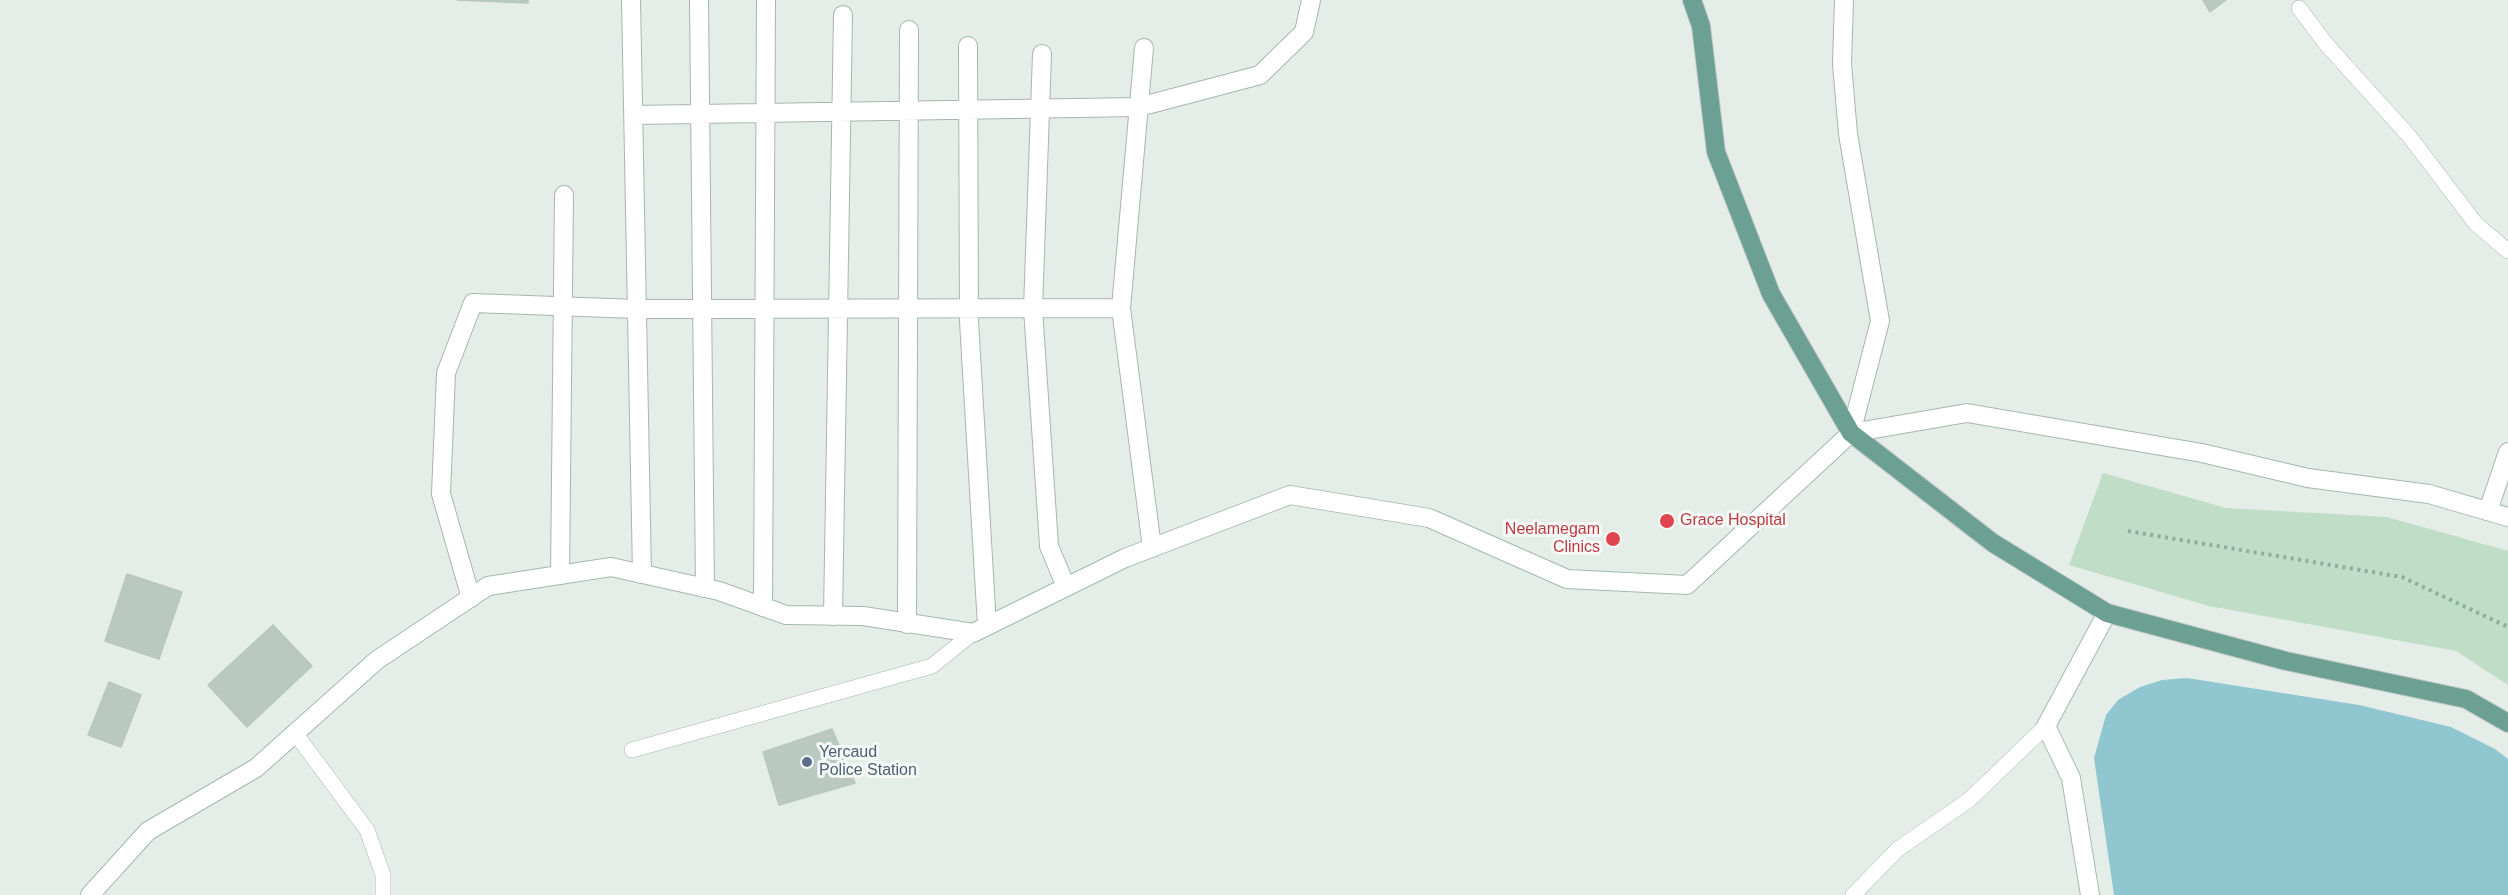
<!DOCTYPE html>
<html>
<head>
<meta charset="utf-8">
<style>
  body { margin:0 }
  canvas { display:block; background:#e5ede9 }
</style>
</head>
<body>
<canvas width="2508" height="895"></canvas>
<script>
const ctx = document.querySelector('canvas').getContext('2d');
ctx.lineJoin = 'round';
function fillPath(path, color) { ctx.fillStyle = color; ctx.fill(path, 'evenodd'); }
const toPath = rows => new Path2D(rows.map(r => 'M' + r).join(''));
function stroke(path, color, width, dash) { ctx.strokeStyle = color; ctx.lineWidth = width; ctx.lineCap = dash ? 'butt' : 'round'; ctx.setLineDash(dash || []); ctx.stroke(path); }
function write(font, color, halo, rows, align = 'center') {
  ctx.font = font + ' Helvetica,sans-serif'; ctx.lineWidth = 6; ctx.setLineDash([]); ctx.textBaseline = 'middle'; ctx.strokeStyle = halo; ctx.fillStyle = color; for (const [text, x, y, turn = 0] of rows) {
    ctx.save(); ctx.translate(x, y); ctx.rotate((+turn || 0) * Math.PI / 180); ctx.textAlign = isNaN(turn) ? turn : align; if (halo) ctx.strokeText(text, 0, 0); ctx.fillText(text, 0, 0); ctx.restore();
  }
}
fillPath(toPath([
  [2103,473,2226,508,2387,517,2508,551,2508,685,2456,651,2209,606,2069,565]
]), '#bfddc7');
fillPath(toPath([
  [2187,678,2359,705,2451,727,2495,749,2508,759,2508,895,2114,895,2094,758,2106,715,2118,700,2140,687,2162,680]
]), '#90c6cf');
const building = toPath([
  [457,0,528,0,528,3,457,0],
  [2203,0,2226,0,2210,12,2203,0],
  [127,574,182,592,159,659,105,641,127,574],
  [273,625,312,666,247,727,208,685,273,625],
  [109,682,141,695,121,747,88,735,109,682],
  [832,729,855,783,779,805,763,752,832,729]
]);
fillPath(building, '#bac8c2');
stroke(building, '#b7c7c0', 1.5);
const lane = toPath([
  [2299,8,2326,44,2409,136,2476,224,2508,251],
  [295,733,367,830,383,875,383,895],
  [632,750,932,666,973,633],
  [1853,895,1898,849,1969,800,2046,726]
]);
const street = toPath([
  [631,0,642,574],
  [699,0,705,588],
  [1844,0,1842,64,1848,134,1880,321,1851,433],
  [968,46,969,321,987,626],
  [1144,48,1121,308,1152,548],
  [1042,54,1033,309,1049,546,1066,587],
  [633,115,1139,107,1260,75,1304,32,1311,0],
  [2488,511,2508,452],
  [560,575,564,195],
  [471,598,441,494,446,373,473,303,637,309,1121,308],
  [763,607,766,0],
  [833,616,843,15],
  [907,624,909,30]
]);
const secondary = toPath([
  [90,895,148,831,256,768,377,660,488,586,611,567,719,591,786,615,863,616,973,633,1125,558,1290,495,1429,518,1567,579,1687,585,1851,433,1967,413,2202,453,2308,478,2429,494,2508,517],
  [2090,895,2071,778,2046,726,2107,613]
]);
const primary = toPath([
  [1692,0,1701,26,1716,152,1771,294,1851,433,1993,543,2107,613,2286,661,2466,699,2508,723]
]);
stroke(lane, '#a8b5b0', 16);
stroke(street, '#a8b5b0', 20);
stroke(secondary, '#a3b8b1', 20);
stroke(primary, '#c2c9c7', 20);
stroke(toPath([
  [2128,531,2402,577,2508,627]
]), '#87afa2', 4, [3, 4.5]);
stroke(lane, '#fff', 15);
stroke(street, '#fff', 18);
stroke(secondary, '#fff', 18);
stroke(primary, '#6ba093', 18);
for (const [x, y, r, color] of [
  [1667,521,8,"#e0444e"],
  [1613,539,8,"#e0444e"],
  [807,762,6,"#5c6f8a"]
]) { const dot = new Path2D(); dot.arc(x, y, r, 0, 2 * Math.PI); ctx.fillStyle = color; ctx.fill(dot); stroke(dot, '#f5faf7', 2); }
write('16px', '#be3a42', '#f5faf7', [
  ["Grace Hospital",1680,521],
  ["Neelamegam",1600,530,"right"],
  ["Clinics",1600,548,"right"]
], 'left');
write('16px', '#4e5e75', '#f5faf7', [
  ["Yercaud",819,753],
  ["Police Station",819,771]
], 'left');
</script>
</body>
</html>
